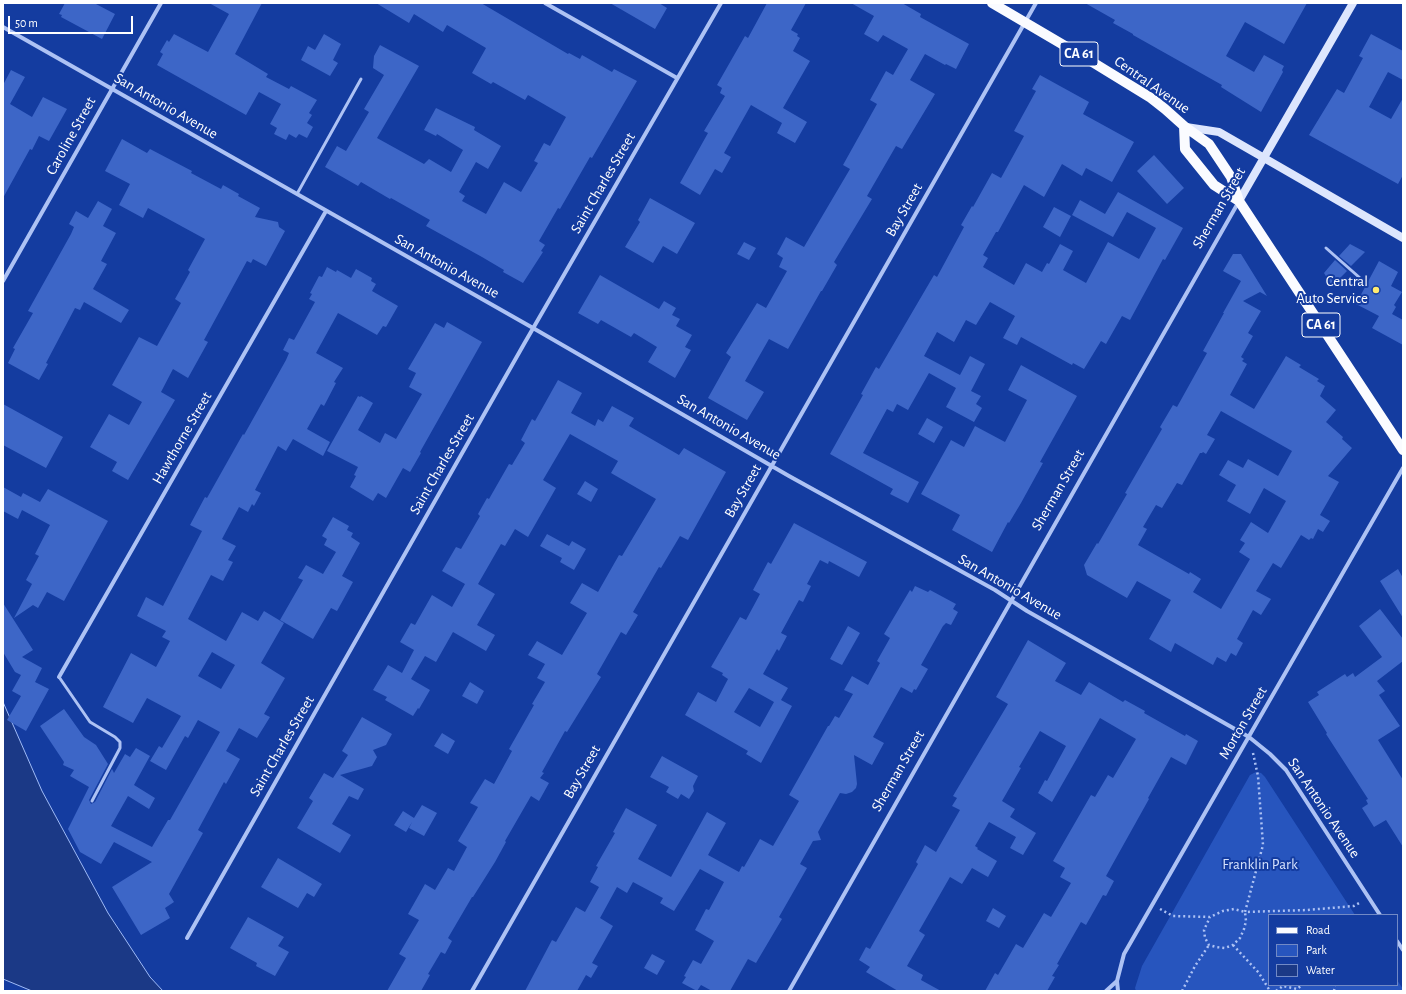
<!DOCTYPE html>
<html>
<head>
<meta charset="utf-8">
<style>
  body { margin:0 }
  #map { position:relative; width:1406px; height:994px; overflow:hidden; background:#143ca0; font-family:"Alegreya Sans",sans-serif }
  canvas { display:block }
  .frame { position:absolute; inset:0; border:4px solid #fff; pointer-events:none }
  .legend { position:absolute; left:1268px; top:914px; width:130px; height:72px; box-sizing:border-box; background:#143ca0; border:1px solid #728ac6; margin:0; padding:5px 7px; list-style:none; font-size:12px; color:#fff }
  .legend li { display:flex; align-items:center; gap:8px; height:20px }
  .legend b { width:20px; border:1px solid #728ac6 }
  .scale { position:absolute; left:8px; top:16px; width:125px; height:18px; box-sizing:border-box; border:2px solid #fff; border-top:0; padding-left:5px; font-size:12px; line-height:14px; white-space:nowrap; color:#fff; -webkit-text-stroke:3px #143ca0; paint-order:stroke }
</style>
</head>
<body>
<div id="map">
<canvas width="1406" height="994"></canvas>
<div class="frame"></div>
<ul class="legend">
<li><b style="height:5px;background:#fafbff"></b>Road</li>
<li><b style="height:11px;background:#2755be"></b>Park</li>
<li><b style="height:11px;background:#1b3986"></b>Water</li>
</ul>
<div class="scale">50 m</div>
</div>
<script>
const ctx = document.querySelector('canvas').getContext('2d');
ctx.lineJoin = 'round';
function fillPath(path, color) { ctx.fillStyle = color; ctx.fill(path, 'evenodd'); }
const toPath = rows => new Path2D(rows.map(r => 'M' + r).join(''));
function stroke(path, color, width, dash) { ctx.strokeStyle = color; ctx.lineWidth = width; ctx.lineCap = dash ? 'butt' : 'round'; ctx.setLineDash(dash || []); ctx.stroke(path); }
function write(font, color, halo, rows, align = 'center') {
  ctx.font = font + ' "Alegreya Sans",sans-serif'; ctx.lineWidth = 4; ctx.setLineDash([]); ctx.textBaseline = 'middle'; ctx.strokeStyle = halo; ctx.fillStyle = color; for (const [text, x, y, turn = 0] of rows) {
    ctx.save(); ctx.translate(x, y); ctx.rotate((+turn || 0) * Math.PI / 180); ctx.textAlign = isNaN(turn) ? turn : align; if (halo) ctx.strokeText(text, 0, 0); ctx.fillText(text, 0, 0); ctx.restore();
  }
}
fillPath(toPath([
  [1256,772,1261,773,1265,777,1355,915,1269,915,1269,985,1397,985,1397,980,1403,989,1403,991,1136,991,1135,988,1142,966,1250,775]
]), '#2755be');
const water = toPath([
  [3,702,42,791,108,913,150,977,163,991,32,991,3,979,3,702]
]);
fillPath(water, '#1b3986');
stroke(water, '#9fbbf7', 1);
fillPath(toPath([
  [65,3,94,3,115,14,102,39,61,17,62,15,59,14],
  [209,3,262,3,235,54,268,74,266,77,289,89,291,86,317,100,309,113,312,115,307,123,313,127,307,138,299,134,296,138,289,134,286,140,274,134,277,128,270,124,281,104,259,92,246,115,157,65,163,54,160,52,167,40,169,42,174,34,208,52,229,14],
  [376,3,481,3,568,54,569,53,580,59,582,55,612,72,614,69,637,81,592,158,590,157,560,209,558,208,539,241,545,245,541,251,543,252,523,283,503,272,504,270,482,257,426,226,430,220,391,198,390,199,361,182,358,186,325,167,337,146,346,151,369,112,364,109,384,75,373,68,374,56,380,45,419,66,377,138,424,164,429,159,451,172,463,150,437,134,436,136,424,130,436,108,475,127,474,130,501,146,488,169,476,162,459,192,465,196,462,201,486,214,504,182,521,192,538,163,534,161,544,143,550,146,566,117,528,95,525,100,493,82,491,84,472,73,486,48,447,25,443,32,414,14,409,23],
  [610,3,659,3,667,8,655,29],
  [767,3,806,3,791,30,798,34,797,36,800,38,793,51,810,61,783,108,807,122,795,143,777,133,782,123,751,105,724,153,731,157,722,173,715,169,700,195,680,183,708,133,704,131,725,96,720,93,722,88,717,85,745,36,748,38],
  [851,3,902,3,921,14,920,17,969,44,956,69,946,64,945,65,925,54,910,80,935,94,902,149,896,146,867,196,872,199,834,262,837,265,822,291,821,291,788,349,769,339,745,381,764,392,747,420,708,398,731,357,726,353,757,303,766,308,787,271,779,267,783,258,777,254,786,237,804,247,850,169,843,165,877,104,870,100,886,71,893,75,908,49,883,35,878,42,864,34,874,16],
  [1085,3,1307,3,1284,44,1245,22,1226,56,1254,72,1264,55,1284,66,1282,70,1283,72,1261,112,1221,87,1222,85,1133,35,1133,34,1113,23,1115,20],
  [324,34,341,44,333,60,338,63,330,76,301,60,308,46,315,50],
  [1371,34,1403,51,1403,80,1388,72,1369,107,1391,119,1403,98,1403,175,1398,184,1309,135,1337,89,1344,93,1363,58,1359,56],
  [11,70,25,77,10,104,32,117,43,97,67,109,49,141,39,136,32,150,30,149,3,198,3,85],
  [1040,75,1089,102,1083,114,1134,142,1112,182,1086,168,1082,176,1062,164,1044,197,1024,185,998,232,996,232,983,255,988,258,983,267,1014,285,1026,263,1042,272,1047,263,1049,264,1060,244,1073,251,1063,270,1086,283,1108,242,1139,259,1156,228,1127,212,1113,237,1072,215,1080,200,1105,214,1118,192,1183,228,1165,260,1163,259,1130,320,1122,316,1106,344,1101,341,1084,369,1073,363,1072,365,1021,337,1017,345,1003,338,1015,316,990,302,976,325,966,320,954,342,937,332,924,356,960,375,970,356,985,364,971,391,981,396,976,404,982,408,974,422,946,407,956,388,929,373,908,410,897,404,893,412,887,409,863,453,919,482,908,503,890,494,893,489,830,454,863,395,861,394,876,367,879,369,934,275,937,277,964,227,961,225,972,206,973,207,992,173,1001,178,1024,136,1014,131,1036,91,1032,89],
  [122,139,147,153,150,149,192,171,191,173,221,189,223,185,239,194,238,196,260,208,255,217,278,222,279,227,285,231,266,266,253,259,251,263,247,261,204,340,208,342,188,378,173,369,161,392,175,400,128,480,112,471,117,462,90,447,109,414,129,425,142,402,112,385,139,337,157,346,181,303,175,299,190,272,188,270,205,239,148,208,143,218,119,205,130,184,105,171],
  [1154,155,1184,188,1167,204,1137,171],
  [650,198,695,223,677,254,663,246,653,263,625,247,640,222,638,220],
  [98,201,112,209,103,226,116,233,101,261,107,264,93,289,129,310,121,323,84,302,80,310,75,308,46,363,48,364,39,380,8,363,15,349,13,348,33,313,28,311,71,234,74,227,69,224,76,211,88,218],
  [1054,207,1071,216,1060,237,1043,227],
  [744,242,756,248,749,260,737,254],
  [1350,244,1365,252,1351,266,1339,256],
  [1233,254,1241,254,1267,296,1260,292,1243,301,1261,311,1248,333,1253,336,1241,357,1244,359,1242,361,1247,364,1230,395,1254,409,1286,356,1301,365,1299,367,1319,379,1317,381,1325,386,1320,396,1336,410,1326,422,1343,437,1342,439,1352,448,1328,476,1339,482,1320,515,1330,521,1323,532,1318,529,1313,539,1311,538,1309,540,1301,535,1281,568,1273,563,1256,591,1271,599,1261,615,1253,610,1237,639,1243,643,1236,656,1231,653,1226,662,1217,657,1213,665,1175,643,1171,652,1149,639,1171,600,1137,581,1127,598,1087,575,1084,565,1097,543,1098,544,1127,494,1125,493,1162,429,1160,427,1173,405,1177,407,1207,353,1203,351,1224,313,1223,313,1241,281,1223,271],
  [1221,411,1292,451,1278,476,1248,459,1243,468,1228,460,1219,475,1236,485,1227,501,1250,514,1264,488,1286,501,1268,533,1251,522,1240,540,1245,543,1239,552,1250,559,1221,609,1193,592,1201,579,1190,572,1189,574,1138,545,1147,529,1143,527,1156,505,1162,508,1177,483,1182,485,1200,453,1202,453,1203,452,1206,454,1215,439,1207,435],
  [1335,260,1347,271,1332,286,1324,273],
  [1379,261,1398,272,1391,286,1402,292,1394,305,1396,307,1392,314,1403,320,1403,345,1372,328,1379,316,1356,304],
  [327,267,336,272,337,270,351,278,356,269,372,278,371,281,376,284,372,291,398,306,386,327,383,326,377,335,338,313,316,353,343,368,334,382,336,383,324,406,321,404,307,429,330,442,323,456,293,439,286,451,278,446,255,490,261,493,254,506,252,504,248,512,239,507,222,539,236,546,228,560,233,562,223,581,211,575,188,619,226,641,242,612,258,621,264,611,284,623,261,663,285,678,264,714,270,717,257,738,239,728,226,751,240,759,226,784,224,782,198,830,203,833,169,894,174,902,165,908,170,918,141,935,112,887,152,862,114,842,101,864,80,852,68,829,89,787,70,776,74,770,63,765,64,762,40,726,64,709,84,737,96,745,108,764,89,800,91,804,95,802,112,769,114,773,125,754,130,757,136,748,150,756,134,785,155,798,149,809,128,796,111,826,152,847,168,820,170,820,220,732,198,720,188,738,185,736,166,770,150,761,159,746,162,748,181,716,147,698,133,723,103,707,131,653,156,667,170,641,162,637,166,631,137,616,146,597,163,606,202,531,190,525,205,497,207,498,243,434,244,435,286,360,289,353,283,350,289,338,294,340,315,302,309,299,312,294,310,293,319,276,322,277],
  [212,652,235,665,221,689,198,676],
  [600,275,659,309,664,301,676,308,672,315,680,319,676,326,692,335,685,347,691,350,675,378,648,362,657,347,634,333,631,337,601,320,598,324,578,313],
  [447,322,482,342,420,452,421,453,410,472,403,468,386,498,378,493,373,501,350,487,356,476,354,475,358,467,327,451,358,396,360,397,361,396,373,403,358,430,380,443,385,433,396,439,422,394,409,387,416,373,408,369,435,323,444,328],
  [1021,365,1077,396,1040,462,1043,463,1021,503,1009,523,1008,522,992,552,952,530,960,515,921,494,951,440,964,447,975,426,1005,442,1027,400,1008,390],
  [558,380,582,393,571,413,595,426,598,419,603,422,612,406,634,418,629,426,679,455,684,448,726,472,688,540,680,536,661,568,659,567,633,612,638,615,626,635,621,632,597,674,601,677,567,732,565,731,542,772,544,773,540,778,549,783,539,801,531,796,505,841,506,842,495,862,473,897,472,897,448,938,452,941,445,954,441,952,428,974,430,975,421,991,387,991,406,958,399,954,419,920,408,914,425,884,435,890,448,868,454,871,467,847,458,841,478,807,470,803,485,779,494,784,512,751,509,749,534,705,532,704,545,682,537,678,545,664,528,655,537,641,562,655,587,613,570,603,582,583,598,592,619,555,622,556,656,499,611,473,618,461,570,434,543,480,556,488,528,537,515,529,505,546,501,544,478,584,495,594,477,625,495,635,486,651,453,632,436,662,425,656,411,679,430,690,419,709,418,708,413,716,385,700,387,697,373,690,388,665,402,673,414,650,400,642,411,623,415,625,432,595,452,607,465,584,442,571,456,547,461,549,480,516,478,514,487,498,489,499,509,464,512,465,525,443,521,440,532,419,535,421],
  [3,404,63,437,46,468,3,445],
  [927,418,943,427,934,443,918,434],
  [585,481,598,489,591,502,577,494],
  [3,487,21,497,23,493,40,502,48,489,108,521,64,601,47,592,38,608,33,605,14,618,32,584,26,580,39,556,35,554,50,525,22,510,18,519,3,511],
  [333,517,349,526,347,530,353,533,351,537,360,543,342,576,353,582,337,611,331,608,313,639,280,620,303,580,298,578,306,565,323,574,336,552,324,545,327,539,322,536],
  [794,523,867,562,859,577,829,561,828,564,820,560,807,584,811,586,803,602,799,600,781,633,787,636,779,651,777,649,763,674,788,688,781,700,792,706,761,763,746,754,748,751,685,715,698,692,716,702,728,679,722,675,723,673,711,667,740,617,746,620,760,594,753,590,768,562,771,564],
  [749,688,774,702,760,727,734,712],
  [547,534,569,546,572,541,586,549,574,570,560,562,562,558,540,546],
  [1398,569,1403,578,1403,618,1380,581],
  [915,586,928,592,930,590,956,604,953,609,958,612,951,625,946,623,943,626,921,665,928,669,916,690,914,689,912,693,901,687,873,737,884,743,872,765,854,755,857,784,856,788,852,792,846,794,840,793,818,832,821,840,813,841,800,864,807,868,779,917,782,919,756,963,748,959,730,991,712,991,701,985,697,991,682,983,686,977,684,976,693,960,701,964,714,941,695,930,706,909,709,910,724,882,700,869,674,911,660,903,663,898,633,882,627,893,617,887,600,918,613,926,592,963,598,966,591,978,586,975,577,991,525,991,552,940,556,942,576,907,585,912,599,887,590,882,598,867,596,866,615,833,613,832,626,808,657,825,638,859,671,877,707,812,726,823,708,855,739,872,742,866,744,867,760,839,773,846,799,801,789,795,828,726,829,726,835,716,839,718,853,694,844,690,852,676,868,685,880,663,877,661,890,638,884,634,910,590,912,592],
  [3,603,33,650,22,657,42,668,35,682,49,689,26,731,7,720,21,696,12,691,21,675,15,672,3,652],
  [1380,609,1403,639,1403,661,1377,681,1385,691,1379,695,1400,726,1378,740,1403,780,1403,847,1386,820,1374,827,1362,808,1368,804,1366,800,1368,799,1326,734,1327,733,1308,702,1319,695,1317,692,1345,674,1347,677,1353,673,1355,677,1382,657,1359,626],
  [848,626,860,633,842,665,830,659],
  [1028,640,1066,663,1055,681,1081,695,1089,682,1123,702,1125,700,1145,711,1144,713,1185,736,1186,734,1198,741,1186,765,1171,757,1148,798,1149,799,1106,876,1114,881,1106,896,1103,895,1086,925,1081,922,1057,964,1059,965,1052,976,1055,977,1047,991,985,991,995,973,998,975,1016,944,1023,948,1044,913,1051,917,1071,883,1060,877,1065,868,1053,861,1091,795,1095,797,1108,775,1113,778,1136,739,1100,718,1052,802,1038,793,1045,780,1047,781,1066,746,1040,731,1019,767,1021,768,1002,801,1015,809,1010,817,1036,833,1023,855,1010,848,1016,837,989,822,975,846,978,848,977,849,997,861,988,877,972,868,962,884,950,877,919,931,925,935,907,966,923,975,921,980,941,991,898,991,866,972,870,967,859,960,866,947,870,949,918,864,916,862,925,845,936,852,960,810,952,806,957,798,953,796,1008,704,996,697],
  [470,682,484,691,477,704,462,696],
  [362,717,392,734,386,745,373,750,377,757,372,766,340,775,364,789,358,800,349,796,332,824,351,835,340,853,297,828,313,801,309,798,324,773,333,778,348,755,342,751],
  [442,733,455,741,448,754,434,746],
  [662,756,698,776,693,786,694,791,689,799,681,794,678,799,666,792,669,787,650,777],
  [422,805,437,813,424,836,409,828,412,822,406,832,394,825,403,811,414,818],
  [278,858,322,884,314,897,307,893,298,908,261,887],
  [993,908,1006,916,999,928,986,921],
  [248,917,284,937,278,946,289,952,275,976,256,966,257,963,230,948],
  [652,954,665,961,657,975,644,968]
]), '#3d66c7');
stroke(toPath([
  [1253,753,1258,776,1263,845,1245,912,1307,910,1354,906,1361,902],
  [1160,909,1173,916,1210,917,1223,911,1234,909,1245,912,1246,921,1244,929,1240,938,1233,945,1225,948,1216,947,1209,945,1205,938,1204,930,1210,917],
  [1233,945,1259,973,1270,991],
  [1182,991,1195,966,1209,945],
  [1276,991,1283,986,1297,989,1302,985],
  [1334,991,1335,985]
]), '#adc2f4', 2.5, [2, 3]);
stroke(toPath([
  [297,194,361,79],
  [1326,248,1360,278],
  [59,677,90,722,115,737,120,742,120,748,92,801]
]), '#adc2f4', 3);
stroke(toPath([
  [545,3,677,78],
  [3,27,533,328,789,476,995,590,1027,611,1249,737,1270,754,1286,770,1380,915],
  [3,281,161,3],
  [59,677,326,211],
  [187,938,524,344,721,3],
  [1397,941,1403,950],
  [1117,981,1118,991],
  [472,991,1036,3],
  [789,991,1238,203],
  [1106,991,1117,981,1124,954,1403,468]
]), '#adc2f4', 4);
stroke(toPath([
  [1186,127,1219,132,1403,238],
  [1239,201,1353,3]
]), '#dde6fd', 8);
stroke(toPath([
  [992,3,1089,60,1151,98,1165,109,1184,126,1209,144,1231,177,1239,201,1403,450],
  [1184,126,1185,149,1214,185,1239,201]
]), '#fafbff', 10);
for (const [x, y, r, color] of [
  [1376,290,4,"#ffeb70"]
]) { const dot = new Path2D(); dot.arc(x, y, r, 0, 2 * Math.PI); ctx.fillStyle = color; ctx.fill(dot); stroke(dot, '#143ca0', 1.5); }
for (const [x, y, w] of [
  [1079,54,38],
  [1321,325,38]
]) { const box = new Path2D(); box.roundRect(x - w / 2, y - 12, w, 24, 3); ctx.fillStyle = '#143ca0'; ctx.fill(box); stroke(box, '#fff', 1); }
write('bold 14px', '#fff', null, [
  ["CA 61",1079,54],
  ["CA 61",1321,325]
]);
write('15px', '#fff', '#143ca0', [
  ["Central Avenue",1152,85,35],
  ["San Antonio Avenue",166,106,30],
  ["Caroline Street",71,136,-61],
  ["Saint Charles Street",603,183,-60],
  ["Sherman Street",1219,208,-60],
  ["Bay Street",904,210,-60],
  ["San Antonio Avenue",447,266,29],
  ["San Antonio Avenue",729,427,30],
  ["Hawthorne Street",182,438,-60],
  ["Saint Charles Street",442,464,-60],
  ["Sherman Street",1058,490,-60],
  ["Bay Street",743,491,-60],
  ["San Antonio Avenue",1010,587,30],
  ["Morton Street",1243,723,-60],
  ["Saint Charles Street",282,746,-60],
  ["Sherman Street",898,771,-60],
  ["Bay Street",582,772,-60],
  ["San Antonio Avenue",1324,808,56]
]);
write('15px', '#fff', '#143ca0', [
  ["Central",1368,281],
  ["Auto Service",1368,298]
], 'right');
write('15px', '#d6e2fd', '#143ca0', [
  ["Franklin Park",1260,864]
]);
</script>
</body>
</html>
